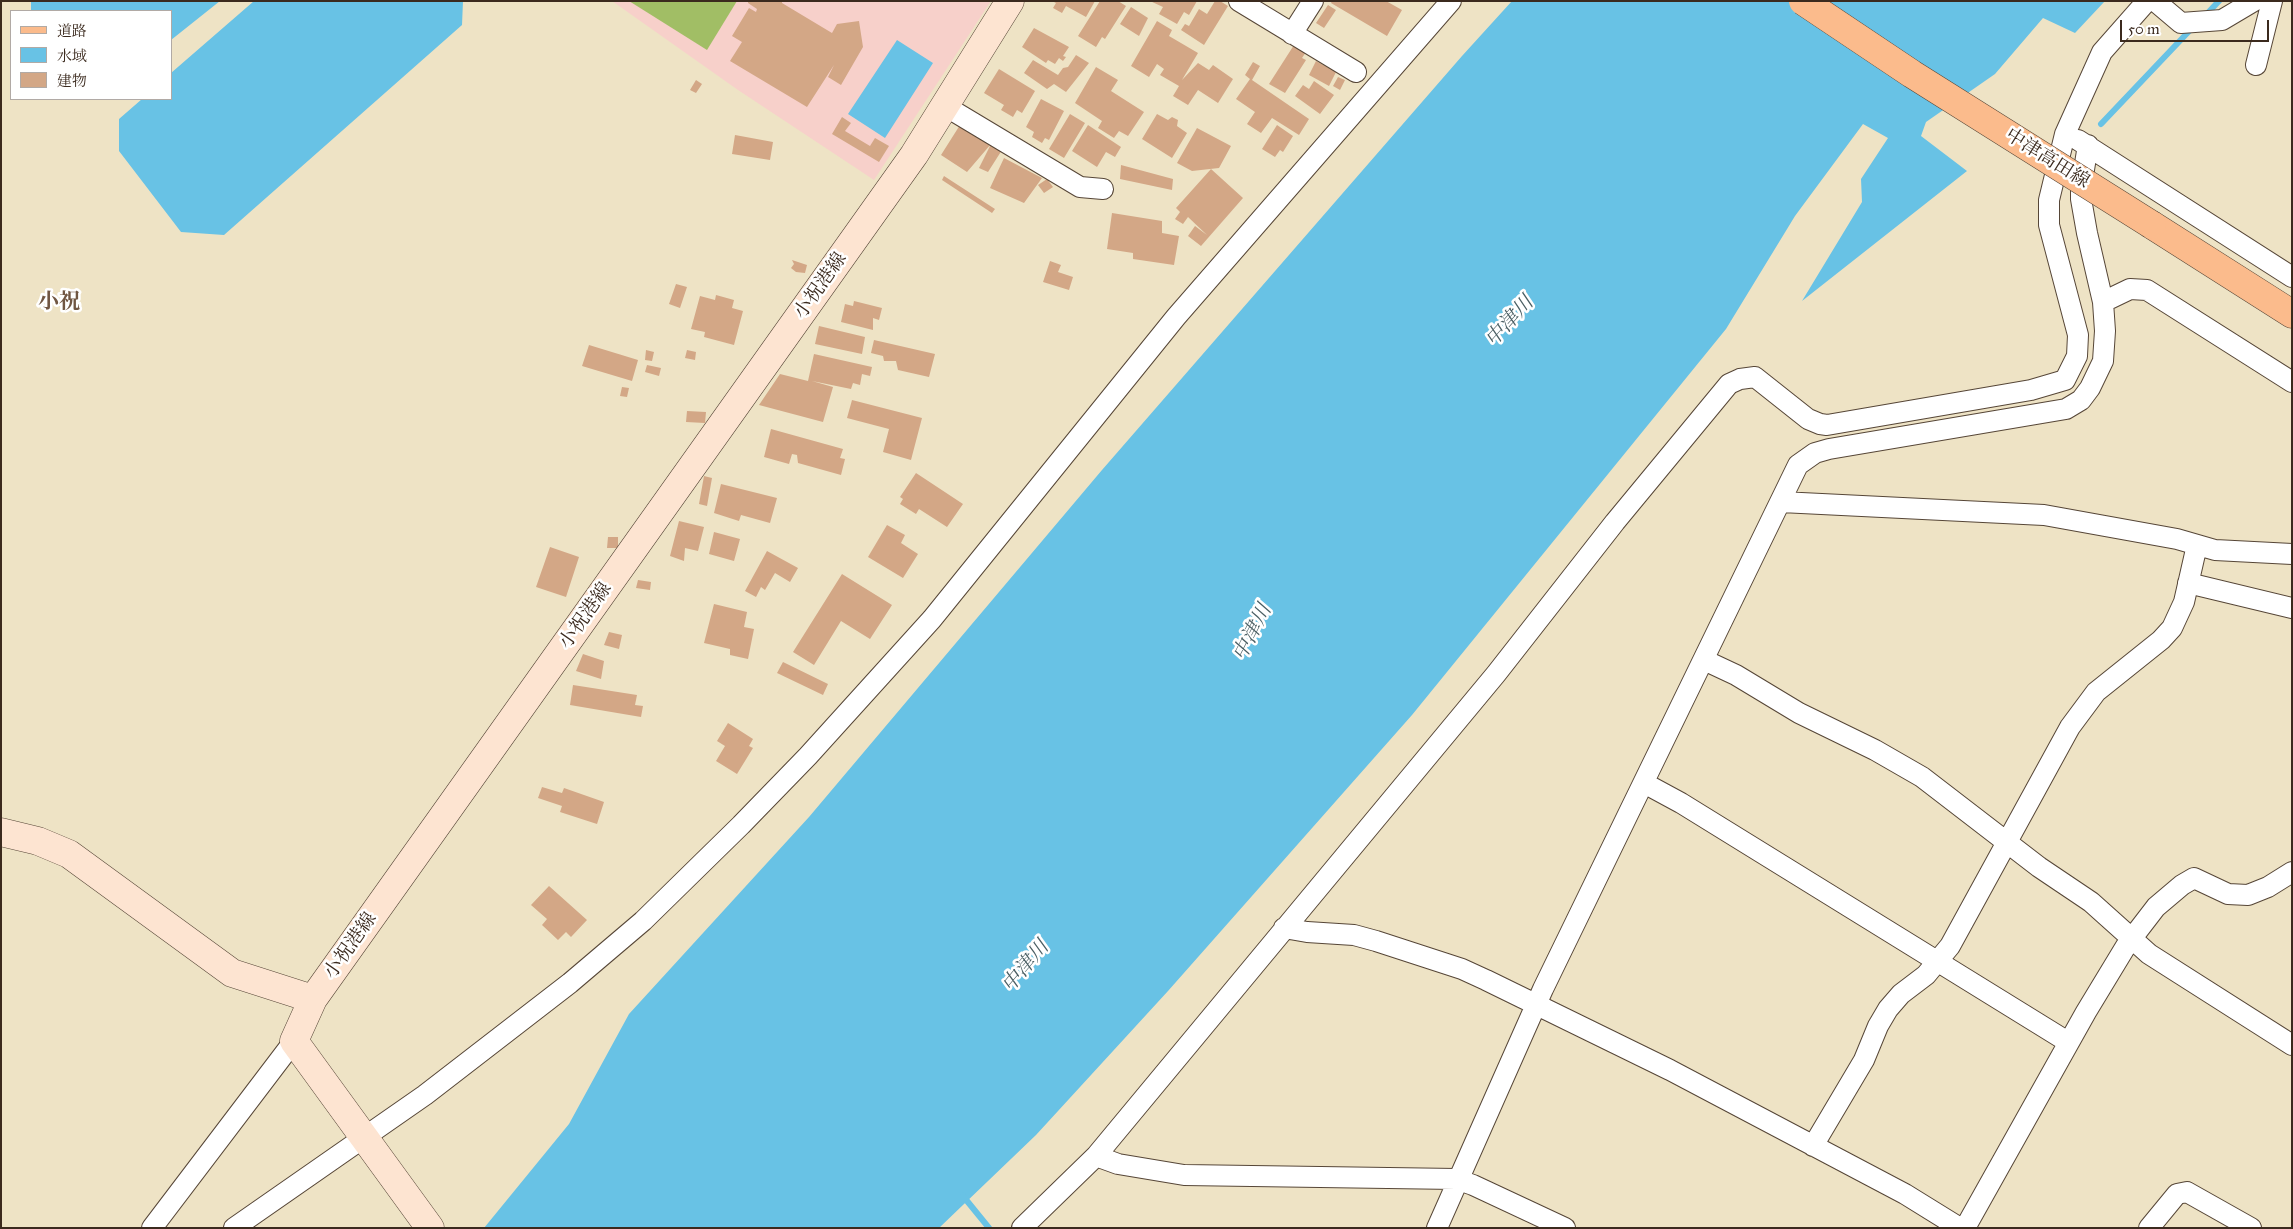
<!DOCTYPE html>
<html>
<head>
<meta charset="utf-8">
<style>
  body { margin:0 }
  #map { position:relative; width:2293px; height:1229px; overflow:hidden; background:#eee3c5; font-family:"IM FELL Great Primer","Noto Serif JP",serif }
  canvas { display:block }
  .frame { position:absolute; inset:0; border:2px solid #3b2a1e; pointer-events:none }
  .legend { position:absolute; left:10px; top:10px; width:162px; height:90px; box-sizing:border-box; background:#fff; border:1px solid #b1aaa5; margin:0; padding:6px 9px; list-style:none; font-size:15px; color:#3b2a1e }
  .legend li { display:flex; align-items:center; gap:10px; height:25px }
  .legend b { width:25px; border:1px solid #b1aaa5 }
  .scale { position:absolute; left:2120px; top:20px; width:149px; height:22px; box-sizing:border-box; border:2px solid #3b2a1e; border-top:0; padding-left:6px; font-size:15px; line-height:18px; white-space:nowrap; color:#3b2a1e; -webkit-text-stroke:4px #fff; paint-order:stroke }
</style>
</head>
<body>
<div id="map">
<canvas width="2293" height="1229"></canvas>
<div class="frame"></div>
<ul class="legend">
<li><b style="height:6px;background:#fbbb8c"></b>道路</li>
<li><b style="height:14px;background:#68c2e5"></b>水域</li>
<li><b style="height:14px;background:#d3a786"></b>建物</li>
</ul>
<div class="scale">50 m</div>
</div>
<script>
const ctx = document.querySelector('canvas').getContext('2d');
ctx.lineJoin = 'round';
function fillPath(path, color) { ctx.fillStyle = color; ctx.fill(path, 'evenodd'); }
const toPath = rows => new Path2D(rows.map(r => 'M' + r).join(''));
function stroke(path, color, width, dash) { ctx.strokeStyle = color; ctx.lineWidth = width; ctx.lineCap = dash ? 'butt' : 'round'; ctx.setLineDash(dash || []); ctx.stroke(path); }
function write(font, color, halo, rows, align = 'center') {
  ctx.font = font + ' "IM FELL Great Primer","Noto Serif JP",serif'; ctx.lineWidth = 5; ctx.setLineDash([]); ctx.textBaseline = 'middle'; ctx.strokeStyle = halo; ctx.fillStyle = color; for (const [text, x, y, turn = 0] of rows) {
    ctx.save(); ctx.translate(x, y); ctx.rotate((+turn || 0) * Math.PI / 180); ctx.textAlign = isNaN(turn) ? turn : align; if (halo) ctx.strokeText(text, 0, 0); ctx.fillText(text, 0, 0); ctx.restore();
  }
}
fillPath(toPath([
  [612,1,991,1,874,180,738,90]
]), '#f7d0ca');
fillPath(toPath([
  [629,1,737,1,707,50]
]), '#a1be65');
fillPath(toPath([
  [31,1,220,1,171,40,171,11,31,11],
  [254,1,463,1,462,25,224,235,181,232,119,151,119,119,142,99,171,99,171,73],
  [1512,1,2105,1,2075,33,2043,18,1995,74,1926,122,1921,136,1967,171,1802,301,1862,202,1861,179,1888,138,1863,124,1795,216,1726,329,1412,715,1168,991,1036,1135,939,1228,484,1228,569,1124,629,1014,809,817,1102,470,1462,56],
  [897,40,933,63,885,138,848,114]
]), '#68c2e5');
stroke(toPath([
  [2204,17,2219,1],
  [2101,124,2193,27],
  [963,1196,989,1228]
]), '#68c2e5', 6);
fillPath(toPath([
  [748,1,782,1,782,3,832,33,837,24,859,21,863,47,841,85,828,77,834,65,807,107,730,61,742,42,732,36,749,8,756,12,757,9,748,3],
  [1052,1,1095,1,1086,17,1066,6,1062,13,1053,8,1056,3],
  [1100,1,1118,1,1126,6,1105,39,1102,37,1096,47,1078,36],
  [1150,1,1197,1,1189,15,1184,12,1177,24,1159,14,1163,7],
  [1215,1,1220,1,1228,6,1204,45,1181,30,1185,24,1189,26,1199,9,1207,14],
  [1332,1,1386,1,1402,10,1387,36,1331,3],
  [1328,5,1336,10,1324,28,1316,23],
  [1131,7,1148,18,1139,36,1120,24],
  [1157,21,1172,30,1169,36,1198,53,1182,80,1198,63,1209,70,1213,65,1233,79,1218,103,1198,90,1188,105,1173,96,1179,86,1160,75,1164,69,1157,64,1149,77,1131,66],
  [1034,28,1069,47,1063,56,1066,57,1063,61,1059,58,1055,64,1048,60,1046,63,1022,47],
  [1294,45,1306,52,1302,58,1306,60,1285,93,1269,84],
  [1076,55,1089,63,1066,92,1054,84,1047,89,1024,73,1033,60,1058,75,1063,68,1068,67],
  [1316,61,1336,72,1329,86,1309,75],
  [1253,62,1260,66,1252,80,1309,119,1299,135,1272,118,1261,133,1247,124,1255,112,1236,99,1250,79,1245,75],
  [1096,67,1118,80,1111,91,1144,112,1128,136,1119,131,1114,138,1098,128,1102,121,1075,103],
  [999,69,1035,91,1022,113,1017,110,1013,117,1001,110,1004,105,984,93],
  [1338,77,1345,80,1340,90,1333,86],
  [696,80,702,84,696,93,690,90],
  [1314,81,1334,95,1320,114,1295,96,1303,85,1309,89],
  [1041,99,1064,111,1049,140,1045,138,1042,143,1032,137,1034,132,1026,127],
  [1070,114,1085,123,1064,158,1049,149],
  [1157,114,1168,120,1172,117,1178,120,1177,126,1187,133,1172,158,1142,139],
  [842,117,851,123,845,131,870,146,875,138,889,146,879,162,832,134],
  [960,125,991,144,967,172,941,155],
  [1088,125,1121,147,1115,157,1106,152,1097,167,1072,151],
  [1277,125,1293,136,1283,152,1280,150,1275,157,1262,149],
  [1197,128,1231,146,1219,168,1192,171,1177,163],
  [735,135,773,142,770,160,732,154],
  [991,144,1002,150,988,172,979,168],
  [1004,158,1042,178,1024,203,990,188],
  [1121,165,1173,179,1172,190,1120,179],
  [1211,169,1243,198,1201,246,1188,236,1195,226,1207,235,1188,217,1183,224,1175,219,1180,212,1176,208],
  [944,176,995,209,992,213,942,180],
  [1047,179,1053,187,1044,193,1038,185],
  [1112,213,1162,221,1162,233,1179,236,1174,265,1133,259,1133,253,1107,249],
  [792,260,807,265,805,273,796,272,791,268,794,264],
  [1050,261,1061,265,1058,272,1073,277,1069,290,1043,282],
  [676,284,687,287,680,308,669,304],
  [716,295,734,300,732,308,743,311,734,345,704,337,705,332,691,329,700,296,715,300],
  [854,301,882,308,879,320,873,318,873,330,841,322,845,304,853,306],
  [819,326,865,337,862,354,815,344],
  [874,340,935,354,929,377,898,370,896,361,884,361,883,356,871,353],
  [589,345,638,360,632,381,582,366],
  [646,350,654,352,652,361,645,360],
  [687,350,696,352,695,360,685,358],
  [814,354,872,367,870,376,862,374,860,385,853,383,851,389,812,381,833,387,823,422,759,405,780,374,808,381],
  [647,365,661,368,659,376,645,372],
  [622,387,629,388,627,397,620,396],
  [852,400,922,418,911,460,883,452,889,429,847,418],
  [687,411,706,412,705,423,686,422],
  [771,429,843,449,840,458,845,459,841,475,798,463,797,455,792,454,789,464,764,457],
  [916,473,963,504,947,527,919,509,916,514,900,504,903,499,900,497],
  [704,476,712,478,707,506,699,504],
  [721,484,777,498,770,523,741,515,739,521,714,513],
  [679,521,704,527,698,551,685,548,684,561,670,556],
  [887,525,905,535,901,543,918,554,903,578,868,557],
  [714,532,740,539,734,561,709,554],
  [608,537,618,537,618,548,607,548],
  [550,547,579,557,566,597,536,587],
  [767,551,798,568,790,582,775,573,765,590,761,587,756,597,745,591],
  [842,574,892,605,870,639,841,621,814,665,793,652],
  [638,580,651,582,650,590,636,588],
  [714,604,747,612,744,627,754,629,748,659,730,655,730,649,704,643],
  [609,632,622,635,619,649,604,645],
  [583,654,604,661,601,679,576,671],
  [783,662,828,684,823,695,777,673],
  [573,685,637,695,635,705,643,706,641,717,570,705],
  [728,723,753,739,749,746,753,748,737,774,716,761,725,746,717,741],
  [542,787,562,793,564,788,604,802,597,824,560,812,562,806,538,798],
  [549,886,587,920,571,937,566,932,558,940,542,925,547,919,531,905]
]), '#d3a786');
const street = toPath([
  [1239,1,1356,72],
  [2155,1,2181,23,2222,20,2254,1],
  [1292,34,1313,1],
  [2256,65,2272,1],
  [945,106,1080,187,1103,189],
  [2078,140,2292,277],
  [2103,302,2130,289,2147,290,2292,382],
  [1781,502,2044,515,2177,539,2215,550,2292,554],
  [2188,583,2292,608],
  [1704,660,1736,675,1799,713,1875,750,1922,777,2039,867,2091,902,2149,954,2292,1045],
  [1644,783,1681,803,2068,1042],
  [1284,928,1307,932,1354,935,1376,941,1462,969,1486,980,1670,1070,1905,1194,1960,1228],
  [1813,1146,1864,1060,1878,1026,1888,1009,1901,994,1926,975,1950,946,2070,727,2096,692,2161,640,2172,628,2184,602,2197,545],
  [1096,1156,1118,1164,1184,1175,1456,1179,1473,1185,1565,1228],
  [152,1228,294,1041],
  [234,1228,425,1095,570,983,643,921,741,825,808,756,932,619,1176,317,1451,1],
  [1022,1228,1096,1156,1496,674,1615,522,1729,384,1740,379,1755,377,1808,419,1820,424,1827,425,2031,390,2065,380,2077,356,2078,335,2049,225,2049,200,2065,134,2102,52,2147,1],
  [1437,1228,1543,989,1798,465,1815,453,1829,449,2066,409,2081,400,2090,388,2103,361,2105,331,2103,302,2087,233,2081,199,2081,188,2088,145],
  [1965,1228,2086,1012,2126,946,2156,907,2182,885,2194,878,2228,894,2248,895,2268,887,2292,872],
  [2149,1228,2177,1194,2187,1192,2251,1228]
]);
const secondary = toPath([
  [1,832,38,841,69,854,232,973,313,999],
  [430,1228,294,1041,313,999,914,155,1010,1]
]);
const primary = toPath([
  [2152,225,2292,314]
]);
stroke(street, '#564637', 22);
stroke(secondary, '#564637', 29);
stroke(primary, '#564637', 29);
stroke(street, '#fff', 20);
stroke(secondary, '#fde4d1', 28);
stroke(primary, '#fbbb8c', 28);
const primaryBridge = toPath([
  [1803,1,1912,74,2152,225]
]);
stroke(primaryBridge, '#564637', 29, []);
stroke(primaryBridge, '#fbbb8c', 28);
write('19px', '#3b2a1e', '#fff', [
  ["中津高田線",2047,159,32],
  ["小祝港線",821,286,-55],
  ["小祝港線",586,616,-55],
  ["小祝港線",351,946,-55]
]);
write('italic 20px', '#4b5f64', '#fff', [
  ["中津川",1510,322,-48],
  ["中津川",1253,633,-63],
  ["中津川",1026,967,-50]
]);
write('bold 21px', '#705642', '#fff', [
  ["小祝",59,303]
]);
</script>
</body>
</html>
